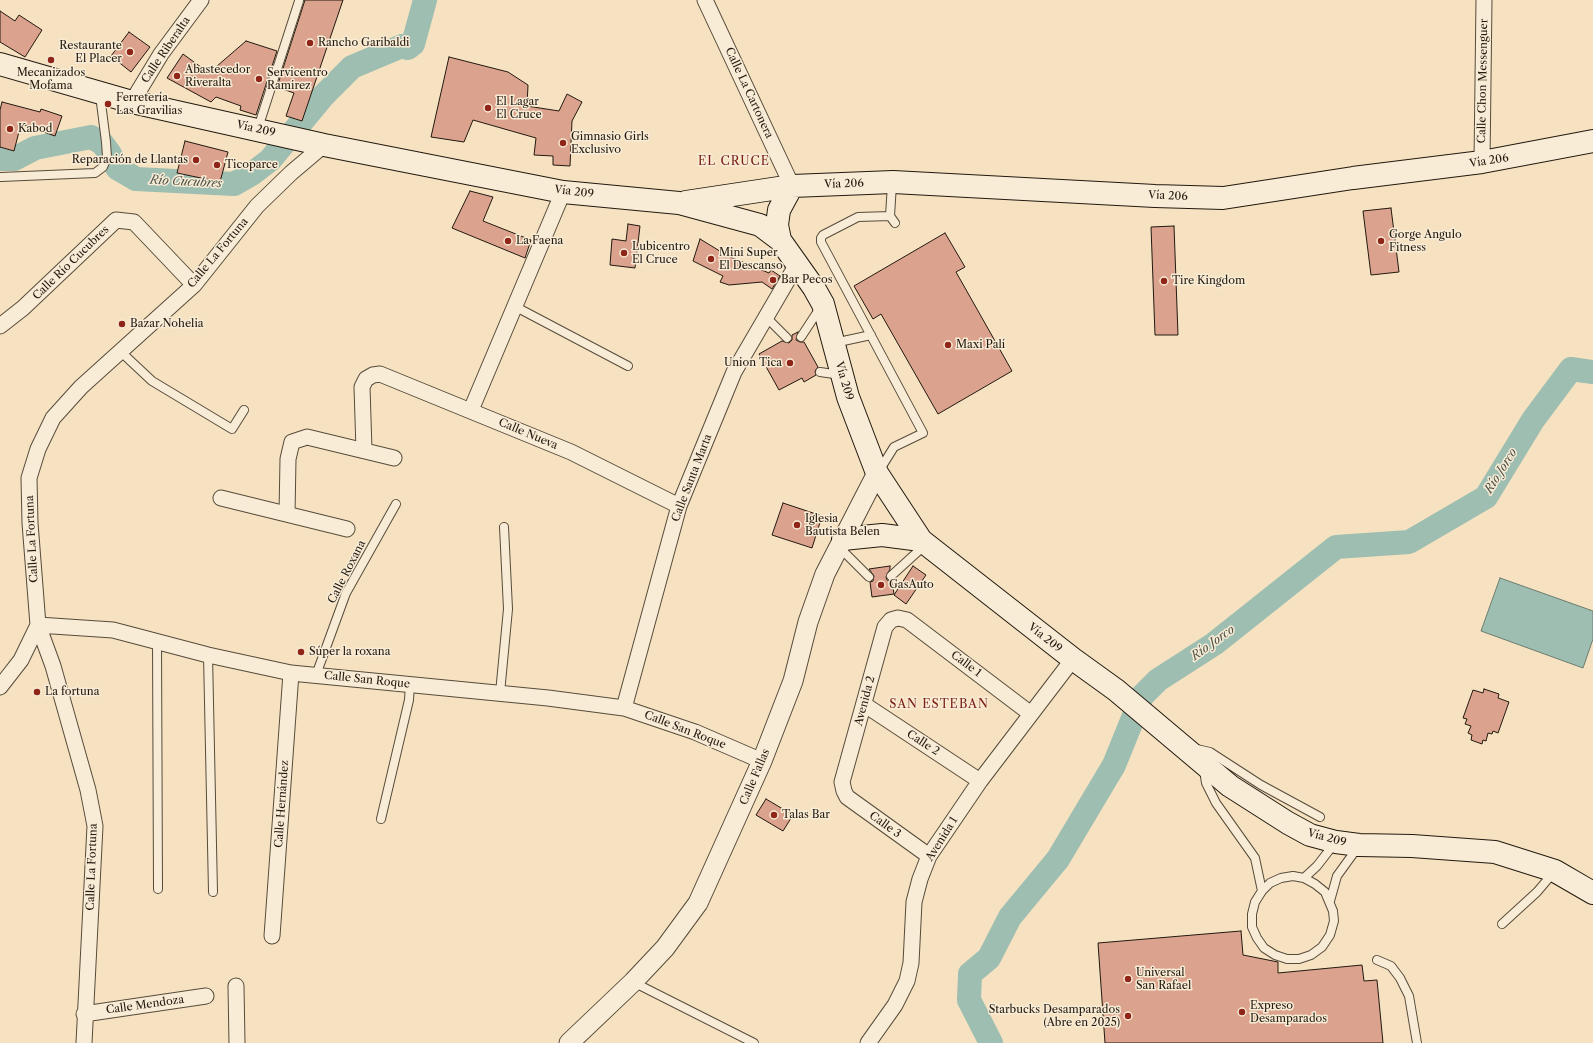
<!DOCTYPE html>
<html>
<head>
<meta charset="utf-8">
<style>
  body { margin:0 }
  canvas { display:block; background:#f6e2c0 }
</style>
</head>
<body>
<canvas width="1593" height="1043"></canvas>
<script>
const ctx = document.querySelector('canvas').getContext('2d');
ctx.lineJoin = 'round';
function fillPath(path, color) { ctx.fillStyle = color; ctx.fill(path, 'evenodd'); }
const toPath = rows => new Path2D(rows.map(r => 'M' + r).join(''));
function stroke(path, color, width, dash) { ctx.strokeStyle = color; ctx.lineWidth = width; ctx.lineCap = dash ? 'butt' : 'round'; ctx.setLineDash(dash || []); ctx.stroke(path); }
function write(font, color, halo, rows, align = 'center') {
  ctx.font = font + ' "Libre Caslon Text",serif'; ctx.lineWidth = 3; ctx.setLineDash([]); ctx.textBaseline = 'middle'; ctx.strokeStyle = halo; ctx.fillStyle = color; for (const [text, x, y, turn = 0] of rows) {
    ctx.save(); ctx.translate(x, y); ctx.rotate((+turn || 0) * Math.PI / 180); ctx.textAlign = isNaN(turn) ? turn : align; if (halo) ctx.strokeText(text, 0, 0); ctx.fillText(text, 0, 0); ctx.restore();
  }
}
const water = toPath([
  [1500,578,1593,611,1593,639,1583,668,1481,631,1500,578]
]);
fillPath(water, '#9dbeb1');
stroke(water, '#6c7c70', 1);
stroke(toPath([
  [0,159,14,159,35,148,91,137,102,143,110,154,117,168,136,179,234,184,253,173,270,160,323,96,352,67,402,46,408,48,413,44,425,0],
  [991,1043,969,1000,970,974,989,958,1010,917,1058,859,1114,765,1142,696,1158,680,1214,644,1336,547,1409,542,1486,497,1533,420,1571,369,1593,372]
]), '#9dbeb1', 24);
const building = toPath([
  [305,0,343,0,302,121,286,116,294,93,277,87,305,0],
  [0,11,15,21,19,15,42,30,25,57,0,42,0,11],
  [129,32,150,47,131,72,111,56,129,32],
  [246,41,277,51,256,115,240,110,241,106,216,97,211,102,167,78,183,54,209,73,246,41],
  [449,57,508,72,528,85,527,106,559,111,567,94,582,102,572,121,570,166,553,165,553,156,534,155,536,138,473,120,464,142,431,137,449,57],
  [2,102,40,112,41,109,62,116,55,136,21,124,14,151,0,147,0,110,2,102],
  [185,141,228,152,220,182,177,173,185,141],
  [470,191,493,197,483,221,531,240,525,258,452,228,470,191],
  [1391,208,1399,272,1371,275,1363,211,1391,208],
  [628,224,640,226,635,268,610,265,612,239,626,241,628,224],
  [1174,226,1178,335,1155,335,1151,227,1174,226],
  [945,233,965,267,956,272,1012,371,938,414,881,314,873,319,854,286,945,233],
  [700,239,728,256,769,273,771,270,780,276,772,289,762,282,729,285,720,282,723,276,693,261,700,239],
  [798,332,796,340,800,342,804,342,818,367,815,371,816,375,804,382,802,378,779,390,759,354,782,341,789,343,792,340,792,335,798,332],
  [783,503,822,516,812,548,772,535,783,503],
  [890,566,890,569,886,577,887,580,892,581,894,594,872,597,870,582,873,581,874,576,869,569,890,566],
  [913,566,926,575,906,604,894,595,913,566],
  [1484,689,1499,694,1498,698,1509,702,1498,733,1493,731,1492,734,1488,733,1486,741,1483,740,1482,744,1471,740,1472,735,1468,733,1471,726,1465,724,1467,719,1463,718,1473,690,1483,693,1484,689],
  [766,799,793,815,783,831,756,815,766,799],
  [1241,931,1243,955,1278,962,1278,973,1362,965,1364,981,1377,980,1383,1043,1105,1043,1098,943,1241,931]
]);
fillPath(building, '#dba38d');
stroke(building, '#22190f', 1);
const service = toPath([
  [258,128,299,1],
  [1,177,95,173,103,167,107,157,106,142,100,95],
  [892,184,890,216,895,223],
  [516,307,628,366],
  [767,318,787,338],
  [801,337,820,308],
  [834,343,871,335],
  [120,351,152,381,232,429,244,410],
  [820,372,841,375],
  [879,471,894,447,923,433,821,242,821,238,823,235,858,217,890,216],
  [839,547,869,577],
  [891,576,925,545],
  [157,640,158,889],
  [208,655,213,892],
  [316,675,346,593,396,504],
  [500,693,508,609,504,527],
  [1197,749,1210,752,1261,785,1320,817],
  [1204,770,1206,783,1216,803,1255,858,1262,891,1255,902,1252,914,1252,927,1257,938,1264,948,1275,955,1287,959,1299,959,1311,955,1322,947,1330,935,1334,921,1333,911,1325,892,1315,884,1304,878,1293,876,1281,878,1270,883,1262,891],
  [381,819,409,700,410,684],
  [1304,878,1317,866,1334,844],
  [1330,901,1337,876,1358,847],
  [1502,924,1537,892,1554,872],
  [1377,960,1391,966,1400,978,1409,996,1417,1043],
  [633,982,754,1043]
]);
const minor = toPath([
  [705,0,792,186],
  [132,102,161,54,201,0],
  [1482,162,1484,0],
  [0,326,23,308,116,220,134,222,194,285],
  [471,410,563,192],
  [364,450,362,387,366,379,373,375,380,374,571,452,679,506],
  [221,498,347,529],
  [287,514,288,459,292,442,307,437,394,458],
  [0,687,21,660,38,625,113,630,208,655,291,673,548,698,624,708,695,732,762,761],
  [865,705,980,781],
  [624,708,679,506,734,372,797,264],
  [929,856,847,797,844,791,842,782,885,627,891,620,898,618,907,620,1031,714],
  [272,936,291,673],
  [236,986,237,1043],
  [84,1014,206,996],
  [84,1043,95,826,88,790,53,666,38,625,30,523,29,478,38,449,53,418,81,387,194,285,257,206,291,173,324,145],
  [868,1043,895,1005,907,981,911,963,914,902,920,879,929,856,980,781,1073,659]
]);
const tertiary = toPath([
  [569,1043,633,982,665,948,698,903,762,761,793,681,808,622,825,574,877,473]
]);
const secondary = toPath([
  [0,64,132,102,324,145,563,192,679,203,760,225,780,240,814,288,823,304,848,397,877,473,921,540,926,544,1073,659,1116,690,1230,786,1288,823,1310,835,1336,842,1359,845,1412,846,1495,852,1555,871,1593,893],
  [686,202,792,186,893,182,1155,196,1223,198,1353,178,1482,162,1593,141],
  [780,240,777,225,779,210,792,186],
  [843,539,882,535,921,540]
]);
stroke(service, '#574b3b', 10);
stroke(minor, '#574b3b', 17);
stroke(tertiary, '#574b3b', 21);
stroke(secondary, '#22190f', 24);
stroke(service, '#f9ecd6', 8);
stroke(minor, '#f9ecd6', 15);
stroke(tertiary, '#f9ecd6', 19);
stroke(secondary, '#f9ecd6', 22);
for (const [x, y, r, color] of [
  [310,43,4,"#8f2418"],
  [130,52,4,"#8f2418"],
  [51,60,4,"#8f2418"],
  [177,76,4,"#8f2418"],
  [259,79,4,"#8f2418"],
  [108,104,4,"#8f2418"],
  [488,108,4,"#8f2418"],
  [10,129,4,"#8f2418"],
  [563,143,4,"#8f2418"],
  [196,160,4,"#8f2418"],
  [217,165,4,"#8f2418"],
  [508,241,4,"#8f2418"],
  [1381,241,4,"#8f2418"],
  [624,253,4,"#8f2418"],
  [711,259,4,"#8f2418"],
  [773,280,4,"#8f2418"],
  [1164,281,4,"#8f2418"],
  [122,324,4,"#8f2418"],
  [948,345,4,"#8f2418"],
  [790,363,4,"#8f2418"],
  [797,525,4,"#8f2418"],
  [881,585,4,"#8f2418"],
  [301,652,4,"#8f2418"],
  [37,692,4,"#8f2418"],
  [774,815,4,"#8f2418"],
  [1128,979,4,"#8f2418"],
  [1242,1012,4,"#8f2418"],
  [1128,1016,4,"#8f2418"]
]) { const dot = new Path2D(); dot.arc(x, y, r, 0, 2 * Math.PI); ctx.fillStyle = color; ctx.fill(dot); stroke(dot, '#f9ecd6', 1.5); }
write('11px', '#22190f', '#f9ecd6', [
  ["Rancho Garibaldi",318,43],
  ["Restaurante",122,46,"right"],
  ["El Placer",122,59,"right"],
  ["Abastecedor",185,70],
  ["Riveralta",185,83],
  ["Mecanizados",51,73,"center"],
  ["Mofama",51,86,"center"],
  ["Servicentro",267,73],
  ["Ramirez",267,86],
  ["Ferretería",116,98],
  ["Las Gravilias",116,111],
  ["El Lagar",496,102],
  ["El Cruce",496,115],
  ["Kabod",18,129],
  ["Gimnasio Girls",571,137],
  ["Exclusivo",571,150],
  ["Reparación de Llantas",188,160,"right"],
  ["Ticoparce",225,165],
  ["Gorge Angulo",1389,235],
  ["Fitness",1389,248],
  ["La Faena",516,241],
  ["Lubicentro",632,247],
  ["El Cruce",632,260],
  ["Mini Super",719,253],
  ["El Descanso",719,266],
  ["Bar Pecos",781,280],
  ["Tire Kingdom",1172,281],
  ["Bazar Nohelia",130,324],
  ["Maxi Palí",956,345],
  ["Union Tica",782,363,"right"],
  ["Iglesia",805,519],
  ["Bautista Belen",805,532],
  ["GasAuto",889,585],
  ["Súper la roxana",309,652],
  ["La fortuna",45,692],
  ["Talas Bar",782,815],
  ["Universal",1136,973],
  ["San Rafael",1136,986],
  ["Expreso",1250,1006],
  ["Desamparados",1250,1019],
  ["Starbucks Desamparados",1120,1010,"right"],
  ["(Abre en 2025)",1120,1023,"right"]
], 'left');
write('11px', '#22190f', '#f9ecd6', [
  ["Calle Riberalta",166,50,-56],
  ["Calle Chon Messenguer",1483,81,-89],
  ["Calle La Cartonera",749,93,65],
  ["Vía 209",256,129,13],
  ["Vía 206",1489,161,-9],
  ["Vía 206",844,184,-2],
  ["Vía 209",574,192,7],
  ["Vía 206",1168,196,2],
  ["Calle La Fortuna",218,253,-50],
  ["Calle Río Cucubres",71,263,-44],
  ["Vía 209",844,381,74],
  ["Calle Nueva",528,434,23],
  ["Calle Santa Marta",692,478,-69],
  ["Calle La Fortuna",32,539,-93],
  ["Calle Roxana",347,572,-63],
  ["Vía 209",1045,638,38],
  ["Calle 1",966,664,37],
  ["Calle San Roque",367,680,6],
  ["Avenida 2",865,701,-75],
  ["Calle San Roque",685,730,21],
  ["Calle 2",923,743,33],
  ["Calle Fallas",755,777,-67],
  ["Calle Hernández",282,804,-86],
  ["Calle 3",885,825,36],
  ["Vía 209",1327,838,15],
  ["Avenida 1",942,839,-58],
  ["Calle La Fortuna",92,867,-88],
  ["Calle Mendoza",145,1005,-8]
]);
ctx.letterSpacing = '1px';
write('12px', '#7a1f14', '#f9ecd6', [
  ["EL CRUCE",734,162],
  ["SAN ESTEBAN",939,705]
]);
ctx.letterSpacing = '0px';
write('italic 12px', '#4d5348', '#f9ecd6', [
  ["Río Cucubres",186,182,3],
  ["Río Jorco",1501,471,-58],
  ["Río Jorco",1213,643,-36]
]);
</script>
</body>
</html>
